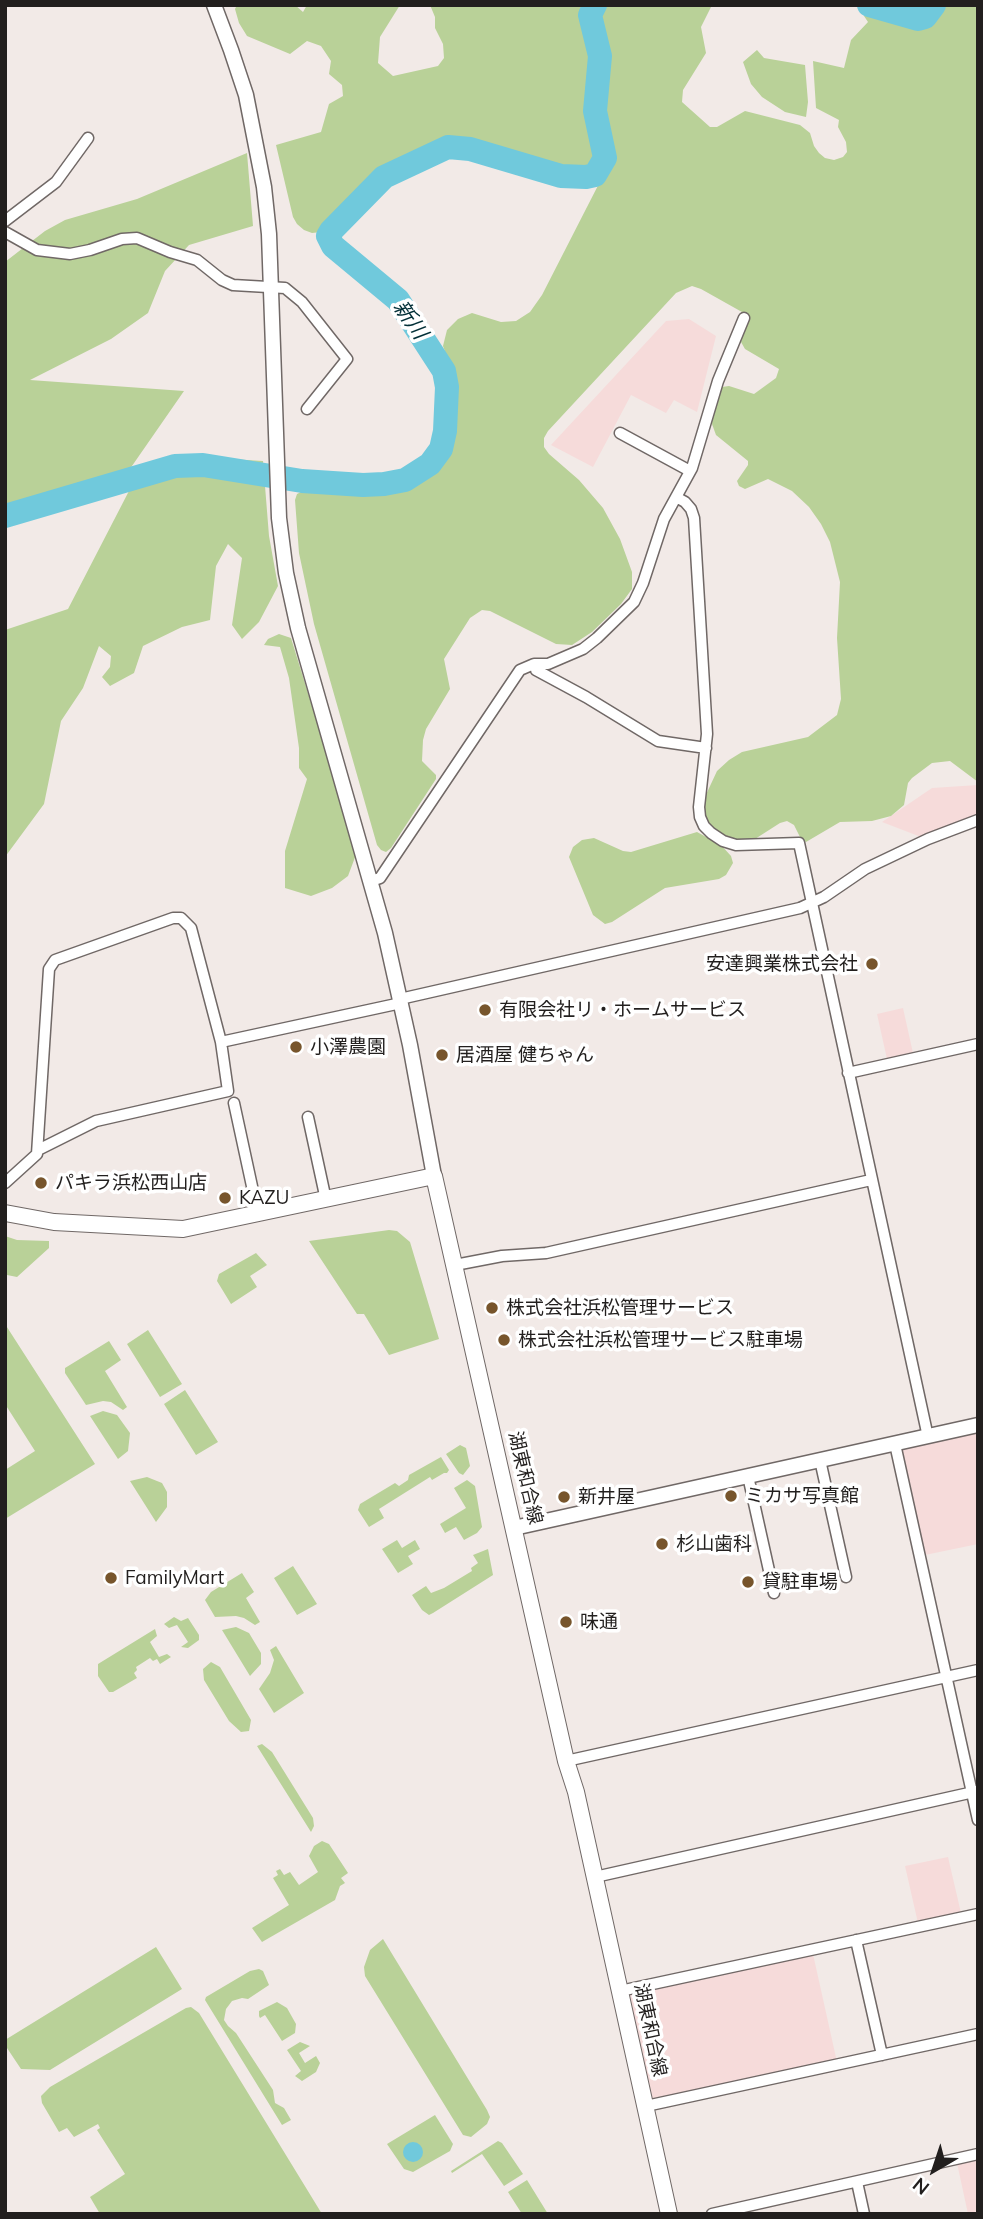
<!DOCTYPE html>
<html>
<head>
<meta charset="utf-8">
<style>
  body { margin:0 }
  #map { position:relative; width:983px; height:2219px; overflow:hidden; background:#f2eae7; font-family:Mulish,sans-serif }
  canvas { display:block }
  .frame { position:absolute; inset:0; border:7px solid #221f1e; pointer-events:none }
  .north { position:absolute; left:899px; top:2135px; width:70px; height:70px; -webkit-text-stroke:5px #fff; paint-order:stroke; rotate:219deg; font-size:19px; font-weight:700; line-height:28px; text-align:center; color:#221f1e }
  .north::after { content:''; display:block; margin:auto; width:24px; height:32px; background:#221f1e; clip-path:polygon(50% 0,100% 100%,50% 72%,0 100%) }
</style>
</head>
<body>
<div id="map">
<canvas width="983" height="2219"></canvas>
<div class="frame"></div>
<div class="north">N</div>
</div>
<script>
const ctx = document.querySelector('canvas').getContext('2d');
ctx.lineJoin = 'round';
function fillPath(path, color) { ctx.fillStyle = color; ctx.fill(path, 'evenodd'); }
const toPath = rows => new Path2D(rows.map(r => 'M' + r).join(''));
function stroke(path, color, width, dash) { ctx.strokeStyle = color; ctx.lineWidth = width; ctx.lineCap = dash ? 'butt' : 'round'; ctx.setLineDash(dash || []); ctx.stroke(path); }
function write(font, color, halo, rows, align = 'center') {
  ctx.font = font + ' Mulish,"Noto Sans JP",sans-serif'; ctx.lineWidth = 7; ctx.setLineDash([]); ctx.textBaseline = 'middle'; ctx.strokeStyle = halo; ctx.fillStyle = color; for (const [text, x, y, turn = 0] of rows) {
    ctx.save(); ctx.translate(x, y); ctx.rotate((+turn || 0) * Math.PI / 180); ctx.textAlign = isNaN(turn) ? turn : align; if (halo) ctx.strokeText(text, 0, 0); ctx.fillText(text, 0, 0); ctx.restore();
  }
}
fillPath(toPath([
  [689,319,716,336,697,412,674,400,666,413,631,395,593,467,551,445,666,321],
  [978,785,978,815,921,837,882,822,932,788],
  [903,1008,913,1053,887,1059,877,1014],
  [978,1433,978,1544,925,1555,902,1450],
  [948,1857,961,1913,918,1923,905,1866],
  [813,1954,837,2062,653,2101,629,1994],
  [978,2158,978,2214,968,2214,957,2163]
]), '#f6dbda');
fillPath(toPath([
  [237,5,295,5,303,12,307,5,400,5,380,37,378,63,393,76,438,66,444,58,443,44,435,28,435,17,430,5,588,5,585,20,594,56,590,112,599,160,589,172,569,171,530,163,471,144,447,142,381,173,321,232,312,233,304,230,297,224,293,217,276,145,321,132,329,104,343,96,342,85,329,74,331,61,321,46,307,41,290,54,247,36,239,23,235,9],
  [602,5,712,5,701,27,706,53,683,90,682,102,710,127,717,127,745,111,800,125,810,133,814,146,819,153,825,158,834,160,843,157,847,152,846,142,838,127,839,120,816,108,813,61,844,68,851,40,868,22,864,16,868,11,918,24,928,21,940,5,978,5,978,782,950,761,932,763,912,778,908,783,904,805,891,816,872,821,840,822,806,842,800,837,794,825,787,821,780,823,755,839,744,842,725,837,708,824,704,816,704,799,717,771,729,760,742,752,808,737,837,715,841,699,837,638,840,582,830,542,821,524,809,507,792,491,768,479,745,489,739,486,737,481,748,465,748,461,716,435,712,424,713,411,722,387,729,386,754,394,776,378,779,369,745,349,741,342,746,320,742,312,701,289,692,286,676,293,548,431,544,438,544,447,549,454,579,480,603,508,620,539,632,572,632,589,621,604,592,632,572,645,556,644,490,611,482,610,470,618,444,659,450,689,426,729,423,740,422,761,436,775,436,779,391,848,386,852,381,850,377,845,314,624,299,553,295,500,297,494,305,490,342,493,396,491,428,477,443,461,448,452,454,431,455,387,451,368,443,346,447,330,458,319,472,313,501,322,516,321,530,312,542,295,609,164,610,153,600,104,605,55,595,15],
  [757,50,764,58,805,65,808,102,806,117,785,112,762,97,751,84,743,62],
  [247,153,253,226,189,245,165,271,148,313,111,339,30,380,184,391,116,489,14,518,5,523,5,262,45,231,65,220,137,199],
  [198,457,263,461,269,536,278,586,259,622,242,639,232,625,242,558,228,544,216,566,210,620,182,627,143,646,134,673,110,686,102,677,110,667,111,656,99,646,83,688,61,721,44,804,5,857,5,630,68,609,130,489],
  [279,634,291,638,357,852,348,876,332,888,311,896,285,888,285,851,307,779,299,768,299,748,289,678,280,647,264,645,268,639],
  [697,832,721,845,731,856,733,863,726,875,719,879,665,888,612,922,605,924,593,915,569,857,573,847,582,840,594,838,623,851,631,852],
  [389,1230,397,1231,410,1242,439,1339,389,1355,364,1314,357,1314,309,1241],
  [5,1236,17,1240,49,1241,49,1248,17,1277,7,1275,5,1274],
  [256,1253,267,1265,250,1276,257,1287,231,1304,217,1281,219,1274],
  [5,1324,95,1464,5,1519,5,1470,35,1451,5,1404],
  [148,1330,182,1384,160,1397,127,1344],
  [109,1341,121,1360,105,1371,127,1407,123,1410,111,1402,103,1401,86,1405,65,1373,65,1368],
  [185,1390,218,1442,196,1455,164,1404],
  [103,1411,117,1415,130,1433,128,1451,118,1459,90,1416],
  [460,1445,466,1448,470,1466,463,1475,459,1473,446,1454],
  [441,1457,449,1470,447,1473,444,1473,432,1480,430,1477,379,1509,384,1518,369,1527,358,1510,360,1504,395,1483,399,1486,408,1480,409,1475],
  [147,1477,162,1483,167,1492,167,1507,156,1522,130,1481],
  [467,1480,475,1486,482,1527,477,1533,464,1540,456,1527,445,1533,440,1524,466,1508,454,1488],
  [397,1540,402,1548,415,1540,420,1549,408,1556,413,1564,398,1573,382,1549],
  [488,1549,493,1575,433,1613,429,1615,422,1610,412,1595,426,1586,431,1593,444,1588,472,1571,471,1568,478,1563,473,1555],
  [293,1566,317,1604,297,1615,274,1578],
  [242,1573,254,1592,246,1598,260,1622,255,1625,244,1618,236,1616,215,1617,205,1600,211,1592],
  [174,1617,181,1621,188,1618,199,1635,199,1640,188,1648,181,1647,188,1642,177,1625,169,1628,164,1624],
  [236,1627,249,1633,261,1653,261,1664,250,1676,222,1630],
  [155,1629,157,1636,150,1642,159,1657,167,1654,171,1657,160,1664,157,1659,153,1661,150,1658,136,1667,137,1670,134,1673,137,1678,113,1692,109,1692,98,1676,98,1664],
  [276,1646,304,1693,274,1713,259,1689,270,1673,274,1660,270,1650],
  [211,1662,220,1667,251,1720,249,1731,241,1732,229,1721,204,1680,203,1669],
  [262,1744,272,1752,313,1818,314,1826,311,1832,257,1746],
  [322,1841,329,1844,348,1873,341,1878,345,1883,340,1886,335,1900,262,1942,252,1928,289,1905,273,1878,278,1875,276,1871,280,1869,284,1875,290,1872,299,1885,318,1872,309,1856,314,1846],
  [383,1939,487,2110,490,2117,487,2124,471,2137,463,2135,365,1976,364,1967,370,1950],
  [156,1947,182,1989,50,2070,21,2069,5,2045,5,2040],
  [259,1969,263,1971,269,1985,248,1999,242,1998,232,2001,226,2009,224,2020,228,2026,236,2033,273,2090,275,2103,284,2108,291,2120,282,2125,205,2000,206,1997,250,1971],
  [277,2002,287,2008,296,2024,295,2033,282,2041,265,2015,260,2018,259,2016,259,2011],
  [191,2007,199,2013,322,2214,100,2214,90,2197,125,2174,97,2130,100,2128,98,2124,74,2137,67,2128,59,2132,42,2103,41,2096,50,2087,186,2008],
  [300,2042,310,2046,299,2053,305,2063,316,2056,320,2063,316,2072,302,2081,295,2076,301,2071,287,2050],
  [435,2115,453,2144,450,2151,413,2172,404,2169,387,2144],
  [498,2141,502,2143,523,2174,504,2186,482,2154,452,2173,451,2171],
  [527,2180,548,2214,522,2214,508,2192]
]), '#b9d198');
fillPath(toPath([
  '403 2152a10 10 0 1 1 20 0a10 10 0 1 1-20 0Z'
]), '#70c9dc');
stroke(toPath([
  [869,5,918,19,925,17,934,5],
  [5,516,175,466,203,465,302,481,363,485,384,484,405,480,430,464,441,449,445,431,447,387,444,371,398,300,333,246,328,236,331,231,384,177,448,147,470,149,561,176,586,177,595,175,605,158,595,111,600,56,590,15,595,5]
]), '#70c9dc', 24);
const minor = toPath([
  [5,221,56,182,88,138],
  [5,232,37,250,70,254,90,250,122,239,137,238,170,252,197,260,222,280,233,285,285,288,302,302,347,359,307,409],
  [620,433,690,471],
  [676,497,685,502,691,509,694,518,707,734,699,807,700,817,704,826,711,833,723,841,736,845,799,843,928,1437],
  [536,664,536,670,586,697,658,741,706,748],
  [371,881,380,878,520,670,534,664,548,664,583,649,597,638,634,602,643,583,664,519,692,468,718,381,744,318],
  [400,999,800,908,824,897,865,869,928,839,978,820],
  [848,1073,978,1044],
  [234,1103,258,1214],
  [308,1117,326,1200],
  [38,1150,96,1121,228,1091,221,1042,401,1003],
  [5,1183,37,1154,49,969,55,960,173,918,181,918,191,928,221,1042],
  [455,1265,502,1256,546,1253,871,1180],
  [895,1444,978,1820],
  [820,1460,846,1577],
  [748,1476,774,1593],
  [566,1761,978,1670],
  [595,1877,978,1791],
  [856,1940,882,2055],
  [620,1991,978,1914],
  [646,2106,978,2034],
  [857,2182,864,2214],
  [712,2214,978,2154]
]);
const tertiary = toPath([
  [214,5,231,50,246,95,264,187,269,234,279,518,286,573,298,628,385,933,410,1045,434,1176],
  [514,1528,978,1425]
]);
const secondary = toPath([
  [5,1213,54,1222,183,1229,434,1176,566,1761,576,1792,669,2214]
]);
stroke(minor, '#706866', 13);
stroke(tertiary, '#706866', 17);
stroke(secondary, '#706866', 18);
stroke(minor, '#fff', 10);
stroke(tertiary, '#fff', 14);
stroke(secondary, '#fff', 16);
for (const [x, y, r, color] of [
  [872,964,7,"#77552c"],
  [485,1010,7,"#77552c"],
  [296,1047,7,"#77552c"],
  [442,1055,7,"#77552c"],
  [41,1183,7,"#77552c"],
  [225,1198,7,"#77552c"],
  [492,1308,7,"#77552c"],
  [504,1340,7,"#77552c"],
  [731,1496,7,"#77552c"],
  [564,1497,7,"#77552c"],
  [662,1544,7,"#77552c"],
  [111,1578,7,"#77552c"],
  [748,1582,7,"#77552c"],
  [566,1622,7,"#77552c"]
]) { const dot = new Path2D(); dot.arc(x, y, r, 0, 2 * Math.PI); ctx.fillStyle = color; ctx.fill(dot); stroke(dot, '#fff', 2.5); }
write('19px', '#221f1e', '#fff', [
  ["安達興業株式会社",858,964,"right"],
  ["有限会社リ・ホームサービス",499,1010],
  ["小澤農園",310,1047],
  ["居酒屋 健ちゃん",456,1055],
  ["パキラ浜松西山店",55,1183],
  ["KAZU",239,1198],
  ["株式会社浜松管理サービス",506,1308],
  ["株式会社浜松管理サービス駐車場",518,1340],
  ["ミカサ写真館",745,1496],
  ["新井屋",578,1497],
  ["杉山歯科",676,1544],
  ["FamilyMart",125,1578],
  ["貸駐車場",762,1582],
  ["味通",580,1622]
], 'left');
write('19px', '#221f1e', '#fff', [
  ["湖東和合線",525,1478,77],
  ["湖東和合線",650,2030,78]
]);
write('italic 21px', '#022f37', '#fff', [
  ["新川",410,320,55]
]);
</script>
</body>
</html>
